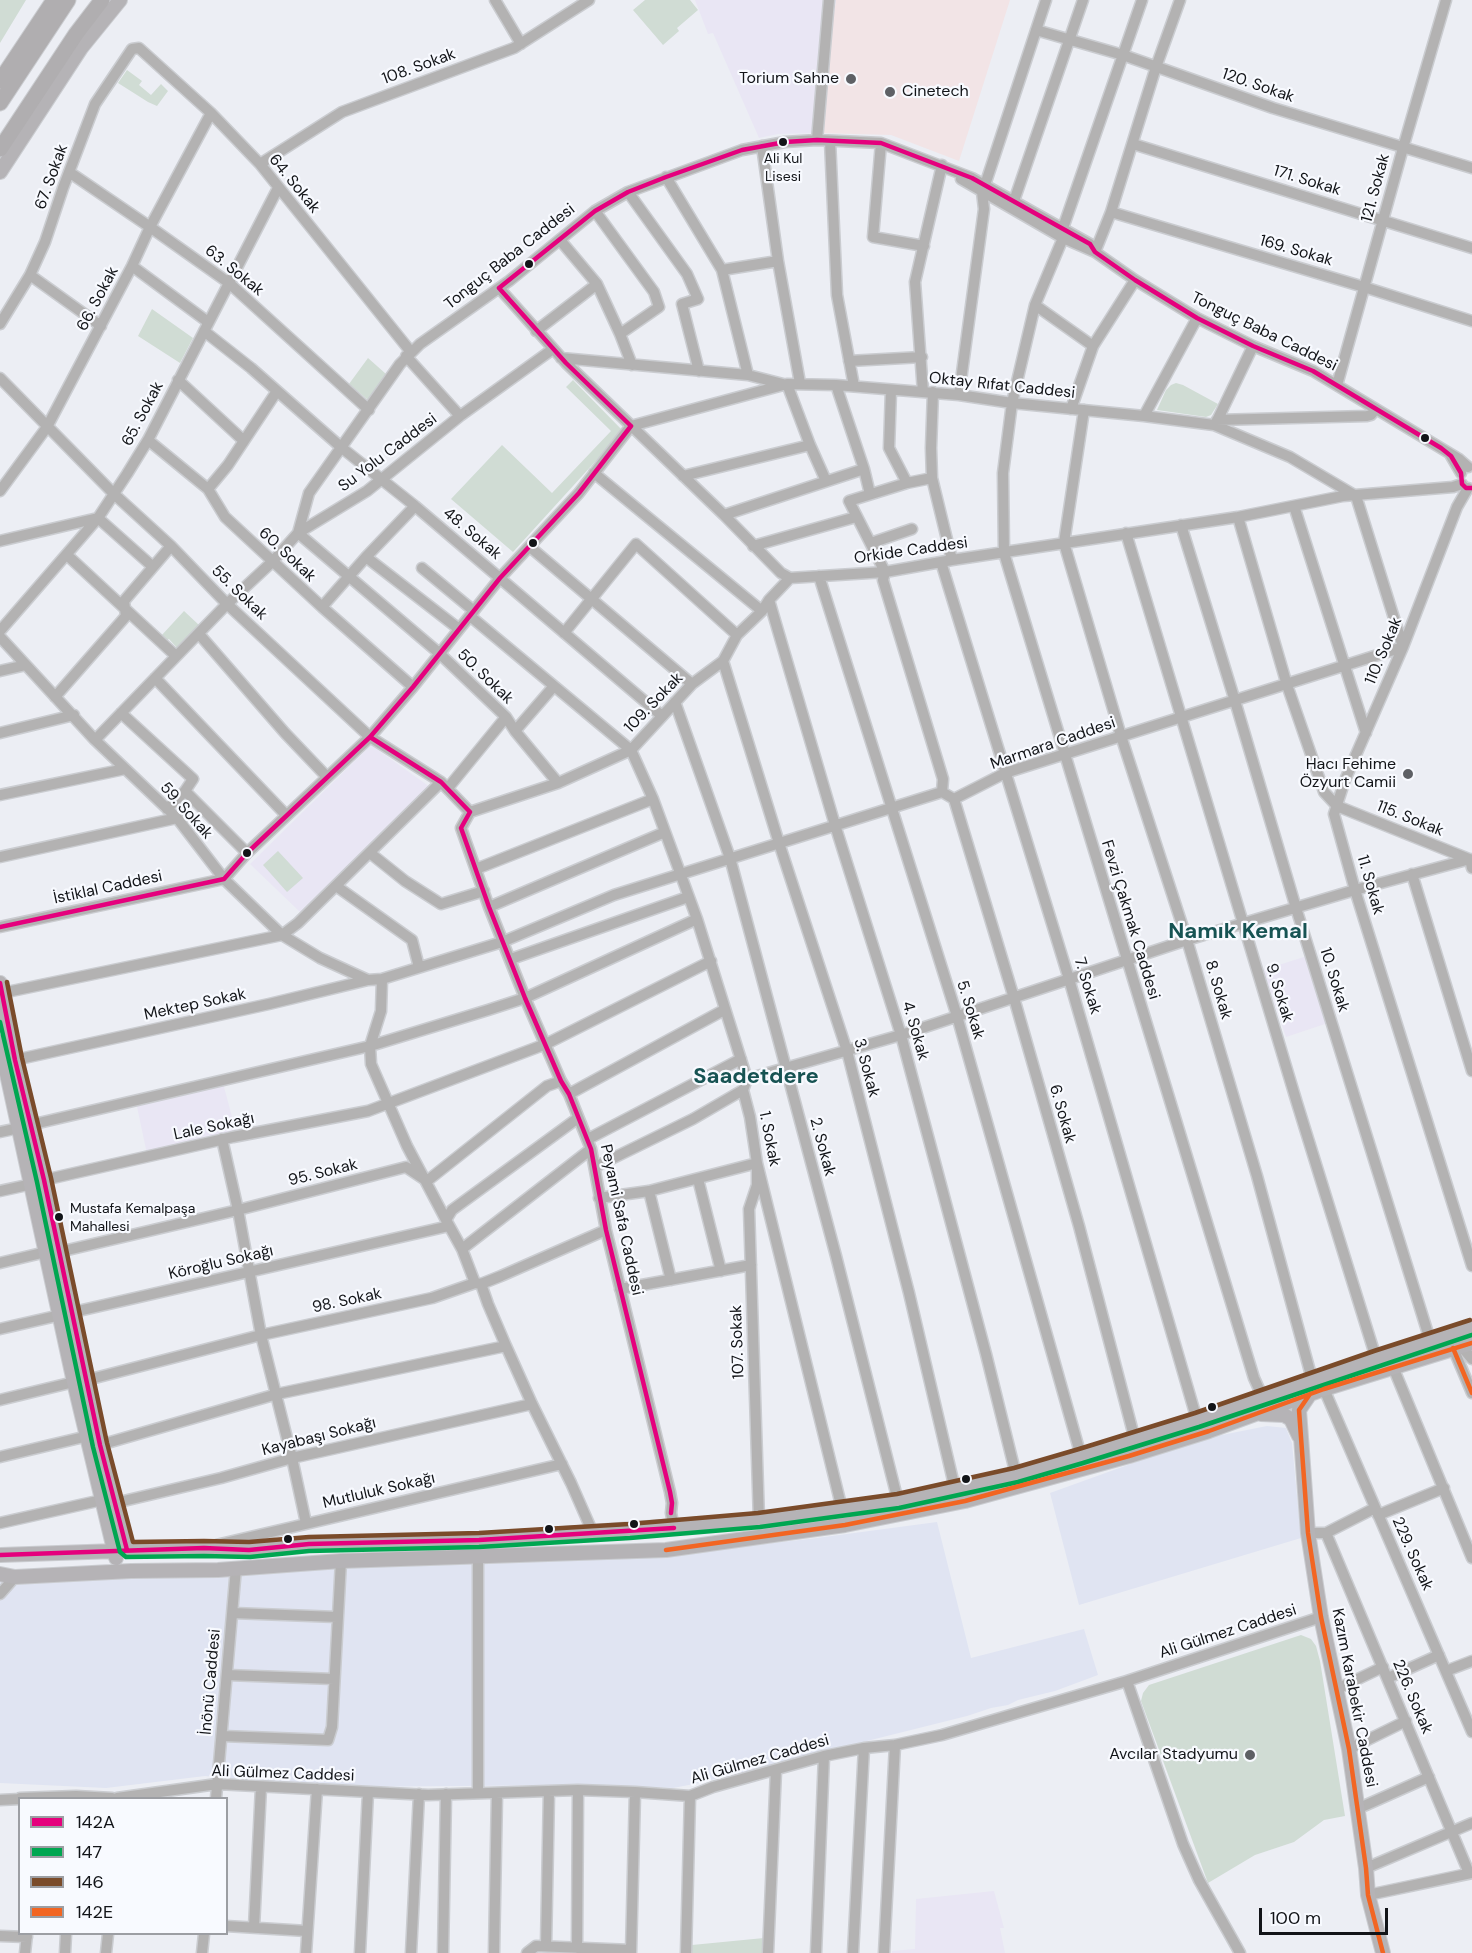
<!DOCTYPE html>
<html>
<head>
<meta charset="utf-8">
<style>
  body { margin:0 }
  #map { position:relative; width:1472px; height:1953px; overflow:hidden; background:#eceef4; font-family:"DM Sans",sans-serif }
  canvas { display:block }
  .legend { position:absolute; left:18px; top:1797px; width:210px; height:138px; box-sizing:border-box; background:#f8faff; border:2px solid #9c9ea3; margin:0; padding:8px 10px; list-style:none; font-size:18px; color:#121418 }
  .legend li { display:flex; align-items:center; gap:12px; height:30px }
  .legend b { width:30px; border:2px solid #9c9ea3 }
  .scale { position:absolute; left:1259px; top:1908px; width:129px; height:27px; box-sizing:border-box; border:3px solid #121418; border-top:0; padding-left:8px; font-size:18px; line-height:21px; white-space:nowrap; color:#121418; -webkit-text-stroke:4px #f8faff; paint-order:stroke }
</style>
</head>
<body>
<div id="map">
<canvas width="1472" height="1953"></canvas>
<ul class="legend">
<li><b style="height:8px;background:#e5007d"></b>142A</li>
<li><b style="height:8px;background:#00a651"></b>147</li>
<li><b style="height:8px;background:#7a4b2a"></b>146</li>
<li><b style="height:8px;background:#f26522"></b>142E</li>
</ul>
<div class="scale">100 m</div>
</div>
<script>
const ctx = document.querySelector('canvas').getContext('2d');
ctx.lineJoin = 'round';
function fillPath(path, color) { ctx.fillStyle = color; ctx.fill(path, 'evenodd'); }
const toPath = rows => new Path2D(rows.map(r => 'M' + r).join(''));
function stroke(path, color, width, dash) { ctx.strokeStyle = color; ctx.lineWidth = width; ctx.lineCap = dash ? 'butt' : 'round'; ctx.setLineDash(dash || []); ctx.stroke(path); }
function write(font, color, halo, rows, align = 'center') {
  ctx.font = font + ' "DM Sans",sans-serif'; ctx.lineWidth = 4.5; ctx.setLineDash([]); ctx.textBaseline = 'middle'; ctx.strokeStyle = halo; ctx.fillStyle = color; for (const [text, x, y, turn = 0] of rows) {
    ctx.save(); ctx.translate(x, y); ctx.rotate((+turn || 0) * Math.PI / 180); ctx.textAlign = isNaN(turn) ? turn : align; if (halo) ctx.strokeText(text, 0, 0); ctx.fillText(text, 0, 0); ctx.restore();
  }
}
fillPath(toPath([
  [836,0,1010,0,959,161,891,135,816,133]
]), '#f2e4e6');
fillPath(toPath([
  [1267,1426,1286,1428,1292,1443,1301,1538,1079,1605,1050,1493,1197,1440],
  [937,1522,971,1658,1084,1629,1098,1675,1055,1691,1018,1700,1008,1705,991,1708,967,1716,699,1783,673,1788,588,1785,330,1787,205,1776,106,1788,0,1783,0,1581,656,1556,809,1539]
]), '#e0e4f2');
fillPath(toPath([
  [695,0,836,0,816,133,778,134,759,138,713,33,708,34],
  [371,745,430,787,300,912,250,864],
  [1307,956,1328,1023,1286,1037,1263,970],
  [223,1083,236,1132,147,1154,136,1102],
  [994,1891,1004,1928,1000,1928,1005,1953,892,1953,892,1951,915,1949,916,1899]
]), '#e9e6f4');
fillPath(toPath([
  [0,0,26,0,0,43],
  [645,0,690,0,698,10,677,28,679,31,663,45,633,10],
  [127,70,142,81,139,85,151,95,161,84,168,91,157,106,148,102,118,83],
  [152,309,193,338,180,363,138,336],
  [368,358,386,374,368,400,349,384],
  [573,380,623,431,513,552,451,499,502,445,552,493,611,431,566,387],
  [1176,383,1183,385,1218,404,1211,415,1206,417,1157,410,1166,390,1171,385],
  [184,611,199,625,178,649,169,639,166,641,161,636],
  [278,851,303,878,287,892,263,865],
  [1301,1635,1311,1639,1316,1646,1320,1661,1345,1816,1324,1820,1294,1842,1255,1855,1208,1883,1141,1701,1143,1693,1149,1685],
  [764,1938,764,1953,692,1953,692,1945]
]), '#d0dcd4');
const minor = toPath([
  [495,0,521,44],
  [1036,30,1123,55,1273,108,1472,168],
  [817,140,829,0],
  [830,141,837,295,854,386],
  [881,143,873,237,924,246],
  [1133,144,1472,248],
  [762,146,778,261,800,383],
  [260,164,342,112,514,48,589,0],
  [69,172,150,227,229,283,369,410],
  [666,177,722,270,748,375],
  [961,179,1063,238,1095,252,1135,280,1197,318,1253,346,1313,371,1459,459,1468,467],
  [985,185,1046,0],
  [628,192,687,274,698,299,682,304,699,371],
  [1014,201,1083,0],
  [595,211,654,292,659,307,620,334],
  [1111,212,1364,287,1472,321],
  [1063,228,1142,0],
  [1063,238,1035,305,1012,403,1003,473,1004,553,1254,1378,1263,1398],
  [560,240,597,284,620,334,632,365],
  [1095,252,1111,212,1156,67,1180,0],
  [132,266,208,322],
  [722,270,778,261],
  [30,275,101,326],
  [499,288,566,363,724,515,781,573,790,578,885,572,952,560,1238,517,1343,496,1453,487,1462,484],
  [1035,305,1093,346],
  [0,324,30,275,45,242,63,188,95,104,132,49,139,48,211,113,260,164,411,352],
  [204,331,251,368,342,448,415,506,662,716],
  [536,331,597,284],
  [406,356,460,416],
  [561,358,748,375,783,384],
  [849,361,922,357],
  [0,378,114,494,171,546,227,604,370,737,441,782,470,812],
  [178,380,244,441],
  [787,384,810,445,826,481],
  [836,385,864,469,870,494],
  [1337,385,1403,148,1446,0],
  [891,390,889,448,907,483],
  [923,392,915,282,942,165],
  [933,392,931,448,932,478,952,560],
  [959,395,984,209,982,192],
  [1071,409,1093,346,1135,280],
  [1084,410,1064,543,1121,736,1187,940,1257,1176,1312,1379],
  [1144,416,1197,318],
  [1217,420,1367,416,1371,415,1375,410],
  [1215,425,1253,346],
  [148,440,208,489,225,517,322,607,413,687],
  [1451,456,1461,473],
  [594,473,762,611],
  [683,476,810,445],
  [932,478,907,483,849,501,885,572,883,580,943,779,942,792],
  [1468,488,1457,507,1403,647,1345,780,1334,814,1355,890,1472,1266],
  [208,489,228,465,277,391],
  [0,491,47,427,132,266,150,227,211,113],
  [1294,506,1366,733],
  [724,515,864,469],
  [1238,517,1287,685,1324,792,1337,806,1469,859],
  [1181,525,1235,701,1296,908,1430,1340],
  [298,533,309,493,400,364,420,344,509,281,595,211,628,192,742,150,785,142,817,140,881,143,972,178,1090,244,1095,252],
  [298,533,439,653,506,717,515,731,558,783],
  [1126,533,1297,1103,1376,1358],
  [0,541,98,518,152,566],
  [871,543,912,529],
  [753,546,856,517],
  [530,547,692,684],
  [67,555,176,656],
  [366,557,459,629],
  [941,562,1069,979,1197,1420],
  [422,568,474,611],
  [819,576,957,1016,1081,1456],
  [769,600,835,825,901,1035,986,1354,1016,1475],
  [322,607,366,557,415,506],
  [470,616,631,750,653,799,697,919,747,1079,743,1090,750,1117,757,1163,842,1509],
  [0,631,98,518,127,474,148,440,278,188],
  [564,633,636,544,737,635],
  [199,634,285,733,327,777],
  [0,637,95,740,177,818,224,879,282,935,320,958,368,980],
  [723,661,779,843,847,1051,909,1293,955,1489],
  [0,671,26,665],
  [155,678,286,815],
  [55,697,126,616,124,601,171,546],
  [675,702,730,858,836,1256,898,1501],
  [121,713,193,779,185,791,247,853],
  [515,731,554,686],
  [0,733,74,715],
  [95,740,227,604,272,562,298,533,367,491,460,416,553,349],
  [448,788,506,717],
  [0,795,125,769],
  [954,799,1014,998,1079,1226,1135,1440],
  [167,809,185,791],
  [470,812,461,828,489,907,525,998,561,1081,569,1094,591,1149,606,1230,670,1492,672,1503,671,1513,674,1528],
  [470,812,558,783,631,750,692,684,723,661,737,635,762,611,769,600,790,578],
  [370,853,405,881,441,904,484,891],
  [0,857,177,818],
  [476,869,653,799],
  [1412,874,1472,1071],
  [336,886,412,940,419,967],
  [489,907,665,832],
  [0,927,224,879],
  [511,959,688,897],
  [382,979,381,1011,370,1046,371,1064,407,1146,446,1220],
  [2,993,282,935,298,923,441,782],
  [15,1060,269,1004,368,980,382,979,502,942,614,895,942,792,954,799,1005,773,1403,647,1356,496,1290,457,1214,425,1144,416,1012,403,959,395,836,385,787,384,631,426,579,493,500,578,413,687,370,737,247,853,224,879],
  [747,1079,901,1035,1187,940,1355,890,1470,859,1472,868],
  [569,1094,724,1010],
  [30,1125,370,1046,488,1010,525,998,697,919],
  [0,1132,19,1128],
  [222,1139,238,1210,261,1335,292,1458,306,1523],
  [588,1139,741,1059],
  [595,1167,693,1119,743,1090],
  [698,1179,721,1271],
  [44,1180,233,1137,368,1111,546,1044,711,961],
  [0,1191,32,1184],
  [649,1191,671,1280],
  [599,1198,649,1191,757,1163,757,1185,749,1209,759,1520],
  [462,1249,591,1149],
  [59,1252,238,1210,406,1167,427,1181,547,1086,561,1081],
  [0,1263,46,1252],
  [475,1283,462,1249,446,1220,452,1210,578,1118],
  [481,1284,488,1304,506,1346],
  [620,1289,751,1265],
  [0,1329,449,1226],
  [1461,1346,1472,1359],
  [1453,1348,1472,1393],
  [1393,1367,1472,1558],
  [87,1380,261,1335,432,1298,475,1283,481,1284,501,1276,606,1230],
  [1324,1389,1472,1732],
  [0,1400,74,1382],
  [100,1445,277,1394,506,1346,532,1404,571,1483,593,1533],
  [0,1457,88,1436],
  [115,1503,221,1478,292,1458,532,1404],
  [1378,1515,1444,1488],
  [0,1523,102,1500],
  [1308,1533,1326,1533,1375,1508],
  [1326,1533,1469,1873],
  [216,1545,562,1464],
  [478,1557,478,1793],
  [0,1594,15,1577],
  [233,1613,337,1617],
  [1446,1671,1472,1661],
  [227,1675,334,1679],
  [1388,1678,1439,1655],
  [1127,1681,1183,1844,1199,1880,1240,1953],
  [1337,1689,1383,1667],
  [222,1736,328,1740,332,1727,341,1561],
  [1349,1749,1406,1721],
  [20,1798,76,1796,112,1798],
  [117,1798,217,1784,428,1795,578,1790,635,1792,690,1796,713,1787,824,1756,864,1748,895,1745,942,1735,1127,1681,1321,1617],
  [216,1798,236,1568],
  [0,1800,20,1799],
  [1357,1809,1429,1777],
  [1366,1868,1472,1823],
  [1368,1895,1472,1873],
  [226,1926,307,1931],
  [254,1927,261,1787],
  [0,1936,27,1937],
  [546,1946,549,1791],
  [577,1948,578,1790],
  [25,1953,27,1934],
  [65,1953,66,1934],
  [106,1953,108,1934],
  [202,1953,204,1934],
  [306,1953,317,1789],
  [360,1953,368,1792],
  [411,1953,419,1794],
  [443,1953,446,1794],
  [494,1953,497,1793],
  [527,1953,536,1946,631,1950],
  [631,1953,635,1792],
  [686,1953,690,1796],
  [768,1953,776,1770],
  [816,1953,824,1756],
  [853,1953,864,1748],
  [884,1953,895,1745]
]);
const major = toPath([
  [0,172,81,48,120,0],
  [0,983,15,1060,44,1180,100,1445,127,1550],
  [0,1042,74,1382,116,1558],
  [1310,1394,1299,1410,1308,1533,1321,1617,1349,1749,1366,1868,1368,1895,1383,1953],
  [1261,1414,1284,1415,1291,1419,1299,1436],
  [0,1555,204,1548,249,1550,309,1544,479,1540,759,1520,898,1501,1016,1475,1081,1456,1197,1420,1376,1358,1472,1327],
  [0,1574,15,1577,131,1571,218,1570,341,1561,666,1550,845,1525,965,1501,1129,1456,1209,1431,1324,1389,1472,1343]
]);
const highway = toPath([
  [0,81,54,0],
  [0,103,68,0],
  [0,149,76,34,102,0]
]);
stroke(minor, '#caccd0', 13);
stroke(major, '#caccd0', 16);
stroke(highway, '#caccd0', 17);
stroke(minor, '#b3b2b2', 10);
stroke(major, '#b5b3b6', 14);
stroke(highway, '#b0aeb0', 15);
stroke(toPath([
  [499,288,595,211,628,192,666,177,742,150,785,142,817,140,881,143,972,178,1090,244,1095,252,1135,280,1197,318,1253,346,1313,371,1441,448,1451,456,1461,473,1462,484,1466,488,1472,488],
  [499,288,566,363,631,426],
  [370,737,441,782,470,812,461,828,489,907,525,998,561,1081,569,1094,591,1149,606,1230,670,1492,672,1503,671,1513],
  [0,927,224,879,247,853,370,737,413,687,500,578,579,493,631,426],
  [0,983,15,1060,44,1180,100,1445,127,1550],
  [0,1555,204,1548,249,1550,309,1544,479,1540,674,1528]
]), '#e5007d', 4.5);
stroke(toPath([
  [0,1022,37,1182,93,1447,120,1552,126,1557,204,1556,250,1557,309,1551,479,1547,630,1538,760,1527,899,1508,1018,1482,1083,1463,1199,1427,1472,1335]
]), '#00a651', 4.5);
stroke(toPath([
  [7,982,22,1058,51,1178,107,1443,133,1542,204,1541,249,1542,309,1537,479,1533,629,1524,758,1513,897,1494,1014,1468,1079,1449,1195,1413,1374,1351,1470,1320]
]), '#7a4b2a', 4.5);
stroke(toPath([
  [1453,1348,1472,1393],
  [1310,1394,1299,1410,1308,1533,1321,1617,1349,1749,1366,1868,1368,1895,1383,1953],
  [666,1550,845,1525,965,1501,1129,1456,1209,1431,1324,1389,1472,1343]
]), '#f26522', 4.5);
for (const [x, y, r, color] of [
  [851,79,6,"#5e6065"],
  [890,92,6,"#5e6065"],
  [783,142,5,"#121418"],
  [529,264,5,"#121418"],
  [1425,438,5,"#121418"],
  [533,543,5,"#121418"],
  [1408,774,6,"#5e6065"],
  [247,853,5,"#121418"],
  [59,1217,5,"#121418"],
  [1212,1407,5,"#121418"],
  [966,1479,5,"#121418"],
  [634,1524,5,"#121418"],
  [549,1529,5,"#121418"],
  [288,1539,5,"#121418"],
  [1250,1755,6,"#5e6065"]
]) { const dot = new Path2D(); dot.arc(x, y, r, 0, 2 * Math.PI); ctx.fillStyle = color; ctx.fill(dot); stroke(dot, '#f8faff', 2); }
write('14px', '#121418', '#f8faff', [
  ["Ali Kul",783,159],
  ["Lisesi",783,177],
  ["Mustafa Kemalpaşa",70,1209,"left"],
  ["Mahallesi",70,1227,"left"]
]);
write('16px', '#121418', '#f8faff', [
  ["108. Sokak",419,67,-20],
  ["120. Sokak",1258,86,19],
  ["67. Sokak",52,177,-70],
  ["171. Sokak",1307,181,17],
  ["64. Sokak",294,184,51],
  ["121. Sokak",1376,188,-75],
  ["169. Sokak",1296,251,16],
  ["Tonguç Baba Caddesi",510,257,-38],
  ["63. Sokak",234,271,39],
  ["66. Sokak",98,299,-62],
  ["Tonguç Baba Caddesi",1264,332,26],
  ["Oktay Rıfat Caddesi",1002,386,6],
  ["65. Sokak",143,414,-62],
  ["Su Yolu Caddesi",388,453,-37],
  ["48. Sokak",472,534,40],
  ["Orkide Caddesi",911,551,-8],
  ["60. Sokak",287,555,43],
  ["55. Sokak",239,593,44],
  ["110. Sokak",1384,651,-67],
  ["50. Sokak",485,677,44],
  ["109. Sokak",654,703,-46],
  ["Marmara Caddesi",1053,744,-19],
  ["59. Sokak",186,811,48],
  ["115. Sokak",1410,819,22],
  ["11. Sokak",1370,885,74],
  ["İstiklal Caddesi",108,888,-12],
  ["Fevzi Çakmak Caddesi",1130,920,73],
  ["10. Sokak",1334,980,73],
  ["7. Sokak",1087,986,73],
  ["8. Sokak",1218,990,74],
  ["9. Sokak",1279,993,73],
  ["Mektep Sokak",195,1005,-12],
  ["5. Sokak",970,1010,73],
  ["4. Sokak",915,1031,74],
  ["3. Sokak",866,1068,75],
  ["6. Sokak",1062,1114,74],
  ["Lale Sokağı",214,1127,-12],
  ["1. Sokak",769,1139,79],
  ["2. Sokak",822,1147,75],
  ["95. Sokak",323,1173,-14],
  ["Peyami Safa Caddesi",621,1220,78],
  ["Köroğlu Sokağı",221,1263,-13],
  ["98. Sokak",347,1301,-12],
  ["107. Sokak",738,1342,-92],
  ["Kayabaşı Sokağı",319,1437,-14],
  ["Mutluluk Sokağı",379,1491,-13],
  ["229. Sokak",1412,1554,66],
  ["Ali Gülmez Caddesi",1228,1632,-18],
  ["İnönü Caddesi",211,1682,-85],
  ["226. Sokak",1412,1697,67],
  ["Kazım Karabekir Caddesi",1354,1698,79],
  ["Ali Gülmez Caddesi",760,1760,-16],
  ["Ali Gülmez Caddesi",283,1774,2]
]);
write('16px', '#121418', '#f8faff', [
  ["Torium Sahne",839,79],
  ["Cinetech",902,92,"left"],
  ["Hacı Fehime",1396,765],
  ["Özyurt Camii",1396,783],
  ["Avcılar Stadyumu",1238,1755]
], 'right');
write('bold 22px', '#175353', '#f8faff', [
  ["Namık Kemal",1238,932],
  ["Saadetdere",756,1077]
]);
</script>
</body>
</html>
